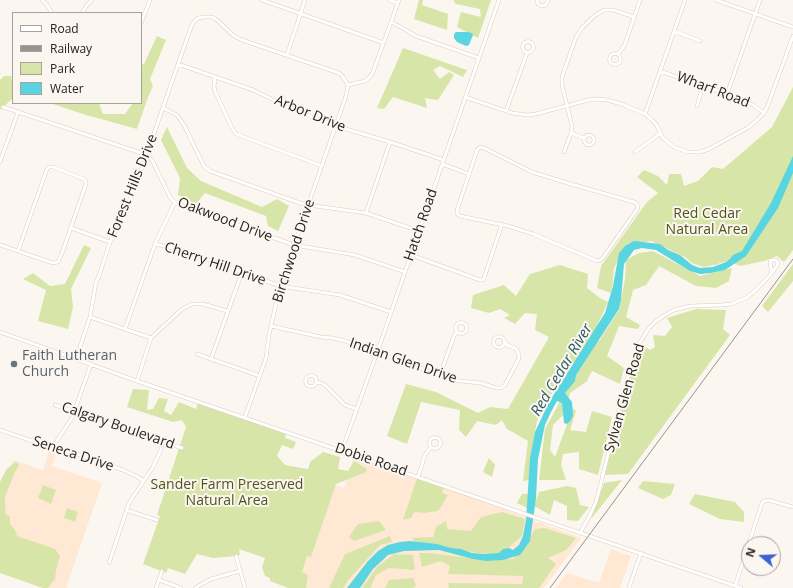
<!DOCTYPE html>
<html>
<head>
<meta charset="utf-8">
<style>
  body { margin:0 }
  #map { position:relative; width:793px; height:588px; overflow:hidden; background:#fcf6f0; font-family:"Open Sans",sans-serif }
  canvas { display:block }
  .legend { position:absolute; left:12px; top:12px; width:130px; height:92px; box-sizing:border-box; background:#fcf6f0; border:1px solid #a8a29c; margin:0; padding:5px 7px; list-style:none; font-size:12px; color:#29231e }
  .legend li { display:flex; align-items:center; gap:8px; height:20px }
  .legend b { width:20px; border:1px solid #a8a29c }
  .north { position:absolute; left:741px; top:536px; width:40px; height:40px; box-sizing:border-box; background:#fcf6f0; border:1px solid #a8a29c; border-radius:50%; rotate:289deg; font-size:11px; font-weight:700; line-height:16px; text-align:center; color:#29231e }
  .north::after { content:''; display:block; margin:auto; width:14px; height:18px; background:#3c62d3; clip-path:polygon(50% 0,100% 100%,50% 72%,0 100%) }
</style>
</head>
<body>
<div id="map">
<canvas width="793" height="588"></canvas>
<ul class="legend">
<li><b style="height:5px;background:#fff"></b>Road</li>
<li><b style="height:5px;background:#99938d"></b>Railway</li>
<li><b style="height:11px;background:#d8e5a8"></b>Park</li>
<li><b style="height:11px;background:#59d5e2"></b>Water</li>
</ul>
<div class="north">N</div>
</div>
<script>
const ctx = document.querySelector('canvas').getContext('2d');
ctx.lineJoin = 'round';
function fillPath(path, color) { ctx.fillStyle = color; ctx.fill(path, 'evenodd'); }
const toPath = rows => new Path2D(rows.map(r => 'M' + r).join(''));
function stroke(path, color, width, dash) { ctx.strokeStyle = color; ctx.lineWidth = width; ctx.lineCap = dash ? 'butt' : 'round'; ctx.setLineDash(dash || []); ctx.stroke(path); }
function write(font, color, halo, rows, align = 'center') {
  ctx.font = font + ' "Open Sans",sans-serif'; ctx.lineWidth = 4; ctx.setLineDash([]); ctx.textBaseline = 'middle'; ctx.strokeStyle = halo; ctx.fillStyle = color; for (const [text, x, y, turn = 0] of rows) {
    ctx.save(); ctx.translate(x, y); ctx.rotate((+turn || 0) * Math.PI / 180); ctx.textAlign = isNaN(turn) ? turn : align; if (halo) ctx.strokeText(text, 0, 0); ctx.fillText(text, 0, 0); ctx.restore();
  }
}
fillPath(toPath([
  [49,451,56,453,52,466,102,483,66,588,43,588,0,573,0,500,13,460,43,470],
  [354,457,417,478,409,503,444,487,581,538,544,588,296,588,332,484,344,488],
  [611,549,631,556,620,588,556,588,567,573,599,583]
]), '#ffe8d4');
fillPath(toPath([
  [419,0,423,0,422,5,448,14,447,30,414,19],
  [453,0,491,0,478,38,457,27,461,12,481,17,480,9,456,4],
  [157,36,166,40,150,79,153,86,148,97,137,129,86,115,50,103,99,103,103,114,125,114,133,103,141,103,141,65,144,64],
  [403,48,467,70,463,77,440,66,433,70,440,79,449,72,454,75,438,100,425,98,427,108,393,97,384,109,377,108],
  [4,76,11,76,13,84,13,98,0,110,0,80],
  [793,87,793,250,784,262,777,256,764,261,740,266,728,261,720,263,716,265,703,267,692,263,685,257,651,241,626,246,614,268,613,280,611,293,597,288,601,266,647,202,658,193,637,177,644,170,658,176,667,185,669,174,681,174,684,186,698,181,712,167,723,169,772,127],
  [167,127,187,168,201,181,262,207,277,199,289,206,278,231,268,226,266,216,205,193,196,204,178,195,180,178,161,140],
  [84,245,91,248,71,289,73,307,68,329,38,321,46,290,23,279,33,273,50,286,65,284],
  [653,251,700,276,732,268,729,281,716,288,696,286,659,266,646,285,633,290,626,317,640,325,638,329,619,326,607,356,624,368,620,384,592,371,587,381,570,393,564,414,553,425,550,450,555,457,573,408,576,411,570,430,586,432,592,411,612,417,598,475,579,469,579,452,563,454,561,465,566,480,539,480,545,429,577,370,561,375,537,421,531,454,529,480,523,481,528,441,507,429,502,420,496,425,477,421,466,437,459,430,460,410,421,402,407,444,387,436,406,384,436,392,478,413,490,407,508,409,549,337,535,330,537,314,525,313,515,324,504,318,510,315,500,309,489,313,471,308,473,295,504,285,516,296,530,274,560,265,588,274,587,288,600,298,608,302,596,328,599,341,619,310,625,279,626,260,639,253],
  [793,264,793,281,768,312,762,306],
  [696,309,726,310,723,329,730,335,628,474,605,475,629,376,644,346,650,350,655,347,653,335,665,336,672,327,667,318],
  [133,389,149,390,147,410,153,409,159,398,168,399,164,411,171,415,179,402,196,409,198,403,286,433,285,438,296,442,293,449,282,445,277,456,285,465,308,469,310,462,323,452,340,457,338,469,348,471,354,461,367,469,366,472,336,484,311,557,307,556,302,572,308,575,306,588,288,588,270,581,270,578,265,576,262,567,265,558,239,549,240,555,236,556,213,558,197,554,185,574,168,568,166,573,143,564,160,516,157,515,186,427,182,420,173,422,127,407],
  [489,458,495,465,492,477,483,472],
  [15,462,19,464,18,467,15,472,5,497,5,506,6,515,10,516,10,524,15,530,17,536,55,549,60,556,56,570,55,579,50,585,48,588,43,588,0,573,0,482,6,470],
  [417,478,444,487,442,493,448,495,439,510,436,511,435,512,433,511,425,513,414,512,411,518,403,520],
  [622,480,591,519,604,483],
  [643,481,675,484,671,495,663,499,638,488],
  [43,485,56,490,51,504,38,498],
  [567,486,576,488,580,505,589,507,578,521,567,520,567,506,554,500,550,515,534,506,539,492],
  [522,494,529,494,527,508,517,503],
  [695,494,735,502,744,512,744,522,720,519,689,504],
  [67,508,78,512,75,522,64,518],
  [502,512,525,519,522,536,501,554,477,553,414,541,412,538,433,537,436,527,446,521,447,529,471,531,481,517],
  [379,521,386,530,354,541,349,537,358,524],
  [544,528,576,538,566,550,548,558,556,564,539,588,449,588,448,583,522,584,523,576,448,574,450,566,441,561,422,567,419,553,429,553,485,560,513,559,524,549,535,529],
  [390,536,392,542,380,545,349,579,343,588,329,588,345,554],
  [394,554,413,555,415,570,389,568,376,575,370,588,362,588,377,567],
  [413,578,416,585,414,588,385,588,389,580]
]), '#d8e5a8');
fillPath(toPath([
  [456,32,467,32,472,33,473,35,469,45,466,46,457,42,454,38,454,34],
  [793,156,793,173,778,208,746,256,725,270,711,273,700,274,690,271,656,250,642,248,634,250,624,264,621,300,619,309,576,375,575,381,565,393,568,397,572,402,573,415,571,420,567,424,564,423,562,403,557,401,551,412,545,425,538,459,536,498,530,541,520,555,503,560,486,561,473,559,439,550,404,551,388,555,373,569,360,588,347,588,368,561,378,551,388,545,400,542,410,541,437,544,451,548,461,549,472,553,483,554,499,553,503,549,509,548,513,550,519,545,523,536,526,520,530,458,535,432,549,402,605,313,613,286,619,253,625,246,634,241,660,244,668,250,680,255,692,265,700,268,713,267,726,262,730,259,733,255,742,251,771,203]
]), '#59d5e2');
const minor = toPath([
  [42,0,47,5,52,13],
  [262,0,384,43],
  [390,0,398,3],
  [537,0,538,4,542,6,546,5,548,0],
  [716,0,793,27],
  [82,13,87,5,92,0],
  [391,22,397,25,416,36,479,58],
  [141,23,150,0],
  [674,31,700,41],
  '522.5 47a5.5 5.5 0 1 1 11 0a5.5 5.5 0 1 1-11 0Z',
  '609.5 59a5.5 5.5 0 1 1 11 0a5.5 5.5 0 1 1-11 0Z',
  [618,54,622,49,625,44,640,0],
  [287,55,305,0],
  [178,64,253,90,296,111,336,126,390,142,444,160],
  [660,71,738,98,753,105,764,113],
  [215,77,214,86,215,91,232,128,236,134,322,166],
  [348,85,365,81,370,77,373,72,399,0],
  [727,94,760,0],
  [465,97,512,113,527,115,536,114,588,100,597,99,608,100,624,105,645,114,652,120,656,124,663,138,674,147,687,152,700,152,709,149,749,127,757,120,764,113,768,105,793,36],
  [697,106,703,86],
  [3,107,147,155,152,160,171,199,176,203,294,245,355,255,405,272],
  [163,108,177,115,184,125,204,166,210,171,300,203,308,205,366,213,419,231],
  [506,111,527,53],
  [645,114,685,0],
  [571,133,584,138],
  '584 140a5 5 0 1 1 10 0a5 5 0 1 1-10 0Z',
  [482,147,532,172,571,184,634,202,637,204,638,208,602,259,598,261,595,260,533,234,508,226,460,216,457,213,457,210,477,150,479,148,482,147],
  [564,152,571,133,572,126,562,85,562,77,576,37,582,28,594,16,604,10,613,10,634,17],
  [635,152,661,133],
  [0,162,18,112],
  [442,164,469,174],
  [366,213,390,142],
  [71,228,110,242],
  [155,244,185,251,280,286,340,295,391,312],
  [0,245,53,263,58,262,62,253,86,184,86,182,84,179,53,167,49,167,47,169,18,251],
  [411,255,480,280,483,280,484,278,502,224],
  [90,317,151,338],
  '455.5 328a5.5 5.5 0 1 1 11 0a5.5 5.5 0 1 1-11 0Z',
  [271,326,321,337,333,338,345,341,451,379,460,381,481,383,496,388,501,388,505,385,519,358,518,352,515,348,505,344],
  [125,329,155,244,175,202],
  [0,332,137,381,741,588],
  '493.5 342a5.5 5.5 0 1 1 11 0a5.5 5.5 0 1 1-11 0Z',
  [197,354,260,376],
  [76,359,90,317,96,282,99,276,110,242,135,188,191,27,193,23,198,18,205,17,212,17,217,20,234,36,242,40,339,73,343,77,348,85,346,96,280,286,269,335,266,358,245,417],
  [211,359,242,272],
  [440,375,454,336,457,332],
  '305.5 381a5.5 5.5 0 1 1 11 0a5.5 5.5 0 1 1-11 0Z',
  [137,381,151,338,182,309,192,304,203,304,227,311],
  [316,382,321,383,325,385,345,405,357,409],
  [55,405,182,448],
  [0,430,61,451,77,454,123,470,136,476,144,481],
  '429.5 443a5.5 5.5 0 1 1 11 0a5.5 5.5 0 1 1-11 0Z',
  [53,449,58,439,72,418,91,364],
  [342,450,377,353,499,0],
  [418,477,425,455,431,447],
  [126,510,157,520],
  [580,533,591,513,596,502,601,483,618,413,629,373,639,344,649,328,656,321,665,315,674,310,682,308,691,306,721,305,731,304,746,298,757,289,772,273,770,263,771,260,775,260,777,261,778,264,772,273],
  [236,556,245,588],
  [109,563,129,503,153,467,160,452,163,442],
  [159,580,181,588],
  [735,586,762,503,764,501,768,500,793,507],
  [156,588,162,571],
  [195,588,211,579,240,571],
  [629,588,641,553]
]);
stroke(minor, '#dcccbe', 4);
stroke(minor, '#fff', 3);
stroke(toPath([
  [550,588,793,259]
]), '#99938d', 1);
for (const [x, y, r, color] of [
  [14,364,4,"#6b7280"]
]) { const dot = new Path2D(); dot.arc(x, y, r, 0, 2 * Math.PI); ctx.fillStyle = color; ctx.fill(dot); stroke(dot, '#fcf6f0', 1.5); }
write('14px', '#29231e', '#fcf6f0', [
  ["Wharf Road",713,90,21],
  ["Arbor Drive",310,114,22],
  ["Forest Hills Drive",133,186,-68],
  ["Oakwood Drive",225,220,21],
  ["Hatch Road",421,225,-71],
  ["Birchwood Drive",294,251,-72],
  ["Cherry Hill Drive",215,264,19],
  ["Indian Glen Drive",403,361,19],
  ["Sylvan Glen Road",625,398,-74],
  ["Calgary Boulevard",118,426,19],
  ["Seneca Drive",73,454,18],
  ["Dobie Road",371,460,19]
]);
write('14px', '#4d571a', '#fcf6f0', [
  ["Red Cedar",707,214],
  ["Natural Area",707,230],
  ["Sander Farm Preserved",227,485],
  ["Natural Area",227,501]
]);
write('14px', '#5b616d', '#fcf6f0', [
  ["Faith Lutheran",22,356],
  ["Church",22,372]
], 'left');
write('italic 15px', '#295e63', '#fcf6f0', [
  ["Red Cedar River",562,370,-59]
]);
</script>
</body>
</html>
